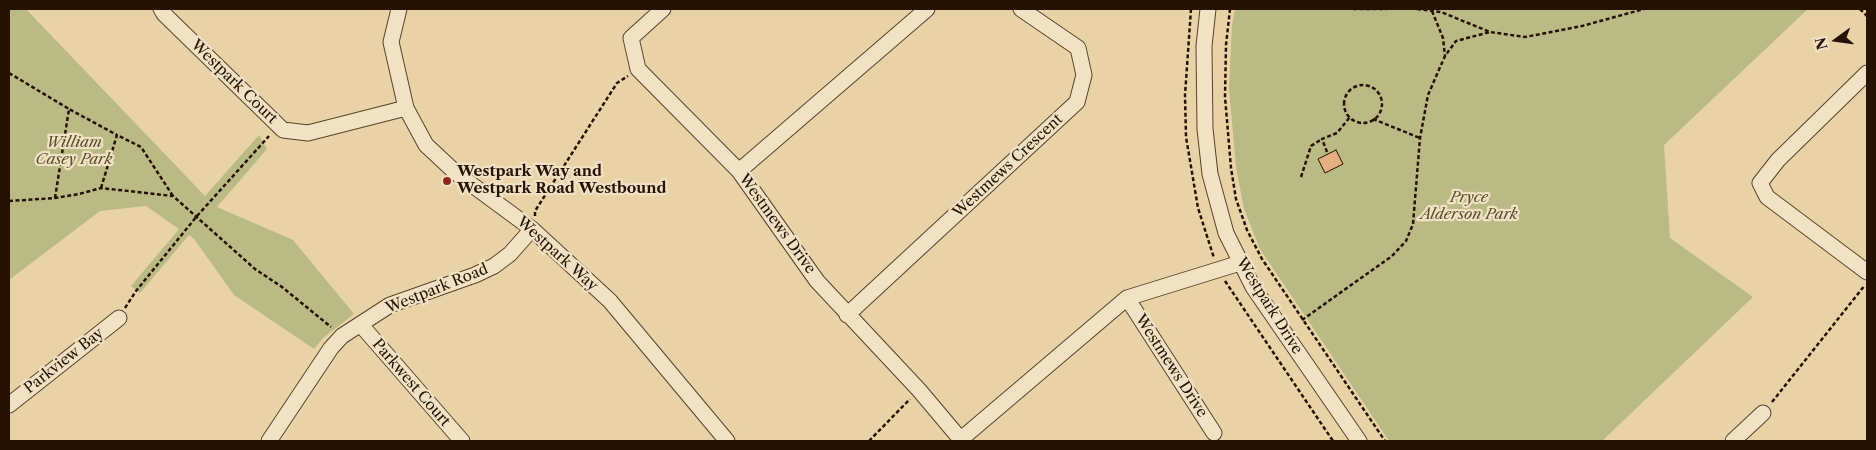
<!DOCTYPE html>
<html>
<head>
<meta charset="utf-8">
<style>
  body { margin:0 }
  #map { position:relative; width:1876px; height:450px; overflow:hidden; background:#e9d3a6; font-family:"Libre Caslon Text",serif }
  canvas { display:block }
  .frame { position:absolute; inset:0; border:10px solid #271101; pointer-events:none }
  .north { position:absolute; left:1811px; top:15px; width:50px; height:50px; -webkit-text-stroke:4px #f1e2c5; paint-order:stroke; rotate:256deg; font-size:14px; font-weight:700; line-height:20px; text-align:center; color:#271101 }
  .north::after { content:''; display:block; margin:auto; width:18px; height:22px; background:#271101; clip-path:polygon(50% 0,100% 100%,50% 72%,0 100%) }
</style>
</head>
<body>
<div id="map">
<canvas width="1876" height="450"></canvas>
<div class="frame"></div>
<div class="north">N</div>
</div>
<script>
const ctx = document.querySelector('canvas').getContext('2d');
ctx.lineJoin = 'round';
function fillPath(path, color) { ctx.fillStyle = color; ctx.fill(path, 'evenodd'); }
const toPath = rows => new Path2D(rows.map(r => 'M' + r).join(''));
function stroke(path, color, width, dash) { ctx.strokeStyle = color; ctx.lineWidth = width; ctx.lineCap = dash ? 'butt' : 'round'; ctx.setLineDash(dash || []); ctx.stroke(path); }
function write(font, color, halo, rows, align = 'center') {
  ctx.font = font + ' "Libre Caslon Text",serif'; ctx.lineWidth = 4.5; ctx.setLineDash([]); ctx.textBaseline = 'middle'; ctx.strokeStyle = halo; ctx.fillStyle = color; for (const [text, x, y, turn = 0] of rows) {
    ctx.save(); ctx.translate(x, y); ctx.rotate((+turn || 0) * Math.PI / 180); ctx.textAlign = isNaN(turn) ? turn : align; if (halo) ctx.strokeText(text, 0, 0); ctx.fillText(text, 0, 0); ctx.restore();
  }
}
fillPath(toPath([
  [9,9,26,9,205,196,259,135,267,149,217,207,293,240,354,314,323,338,314,349,234,295,194,239,189,235,140,293,131,286,179,229,146,206,100,211,9,280],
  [1235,9,1808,9,1664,145,1670,238,1753,297,1602,441,1389,441,1260,249,1244,209,1236,167,1229,89,1232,25]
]), '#babb84');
const building = toPath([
  [1336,150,1343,164,1325,173,1318,159,1336,150]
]);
fillPath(building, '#e5af82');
stroke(building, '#271101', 1);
const minor = toPath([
  [161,9,164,14,283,130,308,133,406,108],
  [399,9,391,42,406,108,426,145,456,173,532,229,610,301,727,441],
  [663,9,631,38,638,69,739,171,817,281,919,390,962,441],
  [1208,9,1204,46,1205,129,1210,174,1226,233,1253,287,1359,441],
  [1867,73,1778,160,1760,183,1767,197,1867,272],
  [739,171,927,9],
  [1127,298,1214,433],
  [847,315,1077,102,1084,75,1078,48,1021,9],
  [361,325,462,441],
  [9,405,119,318],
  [960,440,1127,298,1240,263],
  [269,441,331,348,342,336,390,305,475,275,494,266,510,254,532,229],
  [1733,441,1763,413]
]);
stroke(minor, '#58422a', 17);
stroke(toPath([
  [1191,9,1185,95,1186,137,1198,208,1214,258],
  [1230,9,1226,45,1225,97,1231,168,1236,199,1247,230,1262,259,1385,441],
  [1353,9,1387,9],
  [1417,9,1441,12,1490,32,1525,37,1582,26,1644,9],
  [1860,9,1867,16],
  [1432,11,1443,38,1445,56],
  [9,73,69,109],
  '1344 104a19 19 0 1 1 38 0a19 19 0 1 1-38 0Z',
  [1373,119,1420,138],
  [1327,152,1322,139,1337,133,1350,117],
  [1301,177,1311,146,1322,139],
  [101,188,117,135,141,147,173,196],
  [55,198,69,109,117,135],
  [9,201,55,198,79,194,101,188,173,196,255,269,282,287,331,327],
  [535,216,535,211,617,83,628,76],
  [1225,281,1333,441],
  [125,308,136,291,197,216,269,136],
  [1302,320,1392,256,1406,241,1413,224,1420,138,1428,95,1445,56,1456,41,1490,32],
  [1772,402,1865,285],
  [869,441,910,399]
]), '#271101', 2.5, [4, 2.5]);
stroke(minor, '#f1e2c5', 15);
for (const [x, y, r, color] of [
  [447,181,5,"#8f2418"]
]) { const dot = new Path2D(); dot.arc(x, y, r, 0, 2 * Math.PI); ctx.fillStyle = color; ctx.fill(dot); stroke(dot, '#f1e2c5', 2); }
write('15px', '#271101', '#f1e2c5', [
  ["Westpark Court",234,82,44],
  ["Westmews Crescent",1008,166,-43],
  ["Westmews Drive",777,224,54],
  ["Westpark Way",557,254,42],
  ["Westpark Road",437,289,-22],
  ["Westpark Drive",1269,306,58],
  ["Parkview Bay",64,361,-38],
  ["Westmews Drive",1171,366,57],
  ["Parkwest Court",411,383,49]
]);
write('italic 15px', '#5a4c2f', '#f1e2c5', [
  ["William",74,143],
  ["Casey Park",74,160],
  ["Pryce",1469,198],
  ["Alderson Park",1469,215]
]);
write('bold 15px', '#271101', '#f1e2c5', [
  ["Westpark Way and",457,172],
  ["Westpark Road Westbound",457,189]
], 'left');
</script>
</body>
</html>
